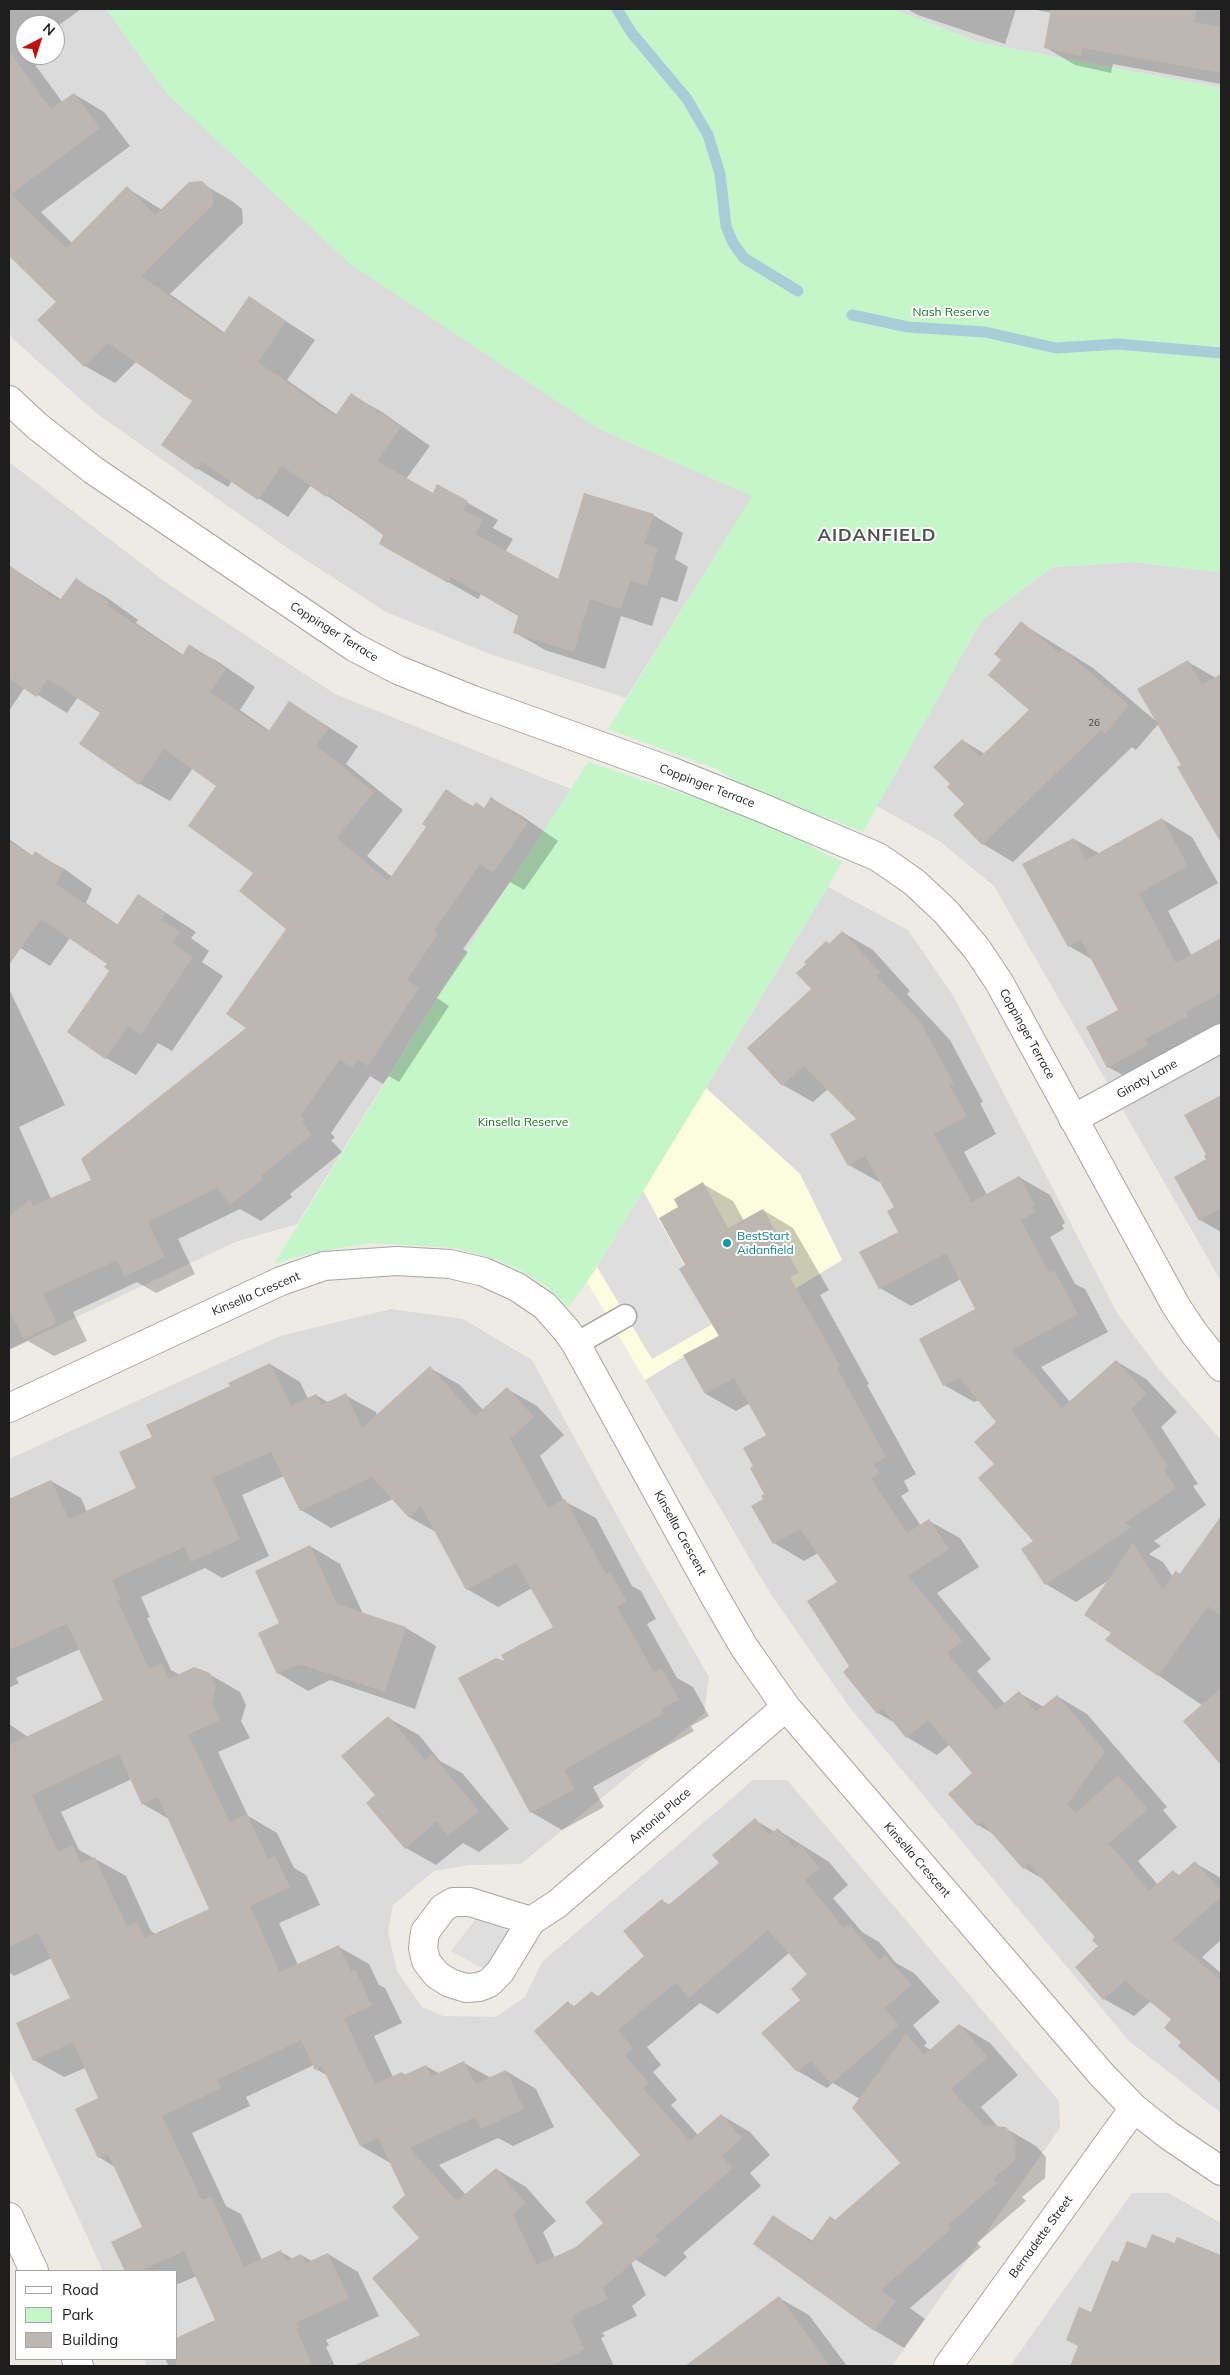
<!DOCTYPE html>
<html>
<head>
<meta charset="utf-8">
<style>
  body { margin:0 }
  #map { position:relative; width:1230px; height:2375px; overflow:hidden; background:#eeebe4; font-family:Mulish,sans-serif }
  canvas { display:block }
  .frame { position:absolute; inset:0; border:10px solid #1e1e1e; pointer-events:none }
  .legend { position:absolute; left:15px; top:2270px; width:162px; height:90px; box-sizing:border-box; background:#fff; border:1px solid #a5a5a5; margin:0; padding:6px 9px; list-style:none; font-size:15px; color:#1e1e1e }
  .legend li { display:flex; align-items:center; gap:10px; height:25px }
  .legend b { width:25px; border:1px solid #a5a5a5 }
  .north { position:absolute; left:15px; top:15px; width:50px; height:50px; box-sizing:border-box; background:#fff; border:1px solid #a5a5a5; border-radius:50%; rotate:40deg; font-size:14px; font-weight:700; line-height:20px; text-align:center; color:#1e1e1e }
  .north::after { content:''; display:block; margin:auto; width:18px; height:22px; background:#bf0f0c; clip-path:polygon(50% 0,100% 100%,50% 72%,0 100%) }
</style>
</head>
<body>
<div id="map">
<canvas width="1230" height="2375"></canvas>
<div class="frame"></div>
<ul class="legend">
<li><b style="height:6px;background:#fff"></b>Road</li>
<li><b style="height:14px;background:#c4f6c9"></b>Park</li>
<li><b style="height:14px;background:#beb7b1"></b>Building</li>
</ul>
<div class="north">N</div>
</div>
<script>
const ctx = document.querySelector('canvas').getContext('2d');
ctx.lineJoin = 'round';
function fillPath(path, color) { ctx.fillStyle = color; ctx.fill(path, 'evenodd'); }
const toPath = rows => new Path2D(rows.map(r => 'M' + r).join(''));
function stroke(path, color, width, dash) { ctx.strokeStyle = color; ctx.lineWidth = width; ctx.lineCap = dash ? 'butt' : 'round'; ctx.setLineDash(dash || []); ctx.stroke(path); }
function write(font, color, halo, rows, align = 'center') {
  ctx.font = font + ' Mulish,sans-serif'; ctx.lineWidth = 4; ctx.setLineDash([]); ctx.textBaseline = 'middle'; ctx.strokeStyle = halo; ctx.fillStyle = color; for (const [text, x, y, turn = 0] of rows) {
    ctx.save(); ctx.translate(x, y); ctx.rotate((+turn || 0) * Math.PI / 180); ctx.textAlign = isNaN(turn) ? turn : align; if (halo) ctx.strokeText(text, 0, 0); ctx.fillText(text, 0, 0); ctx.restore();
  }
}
fillPath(toPath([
  [9,9,106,9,168,95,599,429,753,496,626,698,490,654,386,612,286,547,96,413,13,339,9,333],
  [25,25,55,25,55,55,25,55],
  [893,9,1221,9,1221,88,978,42],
  [9,462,168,584,335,694,571,789,481,927,297,1224,235,1242,9,1349],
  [1134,562,1221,572,1221,1281,994,886,941,842,877,806,981,621,1052,567],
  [828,887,908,930,954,997,1117,1313,1159,1369,1221,1440,1221,2113,1129,2041,850,1708,770,1593,645,1380,842,1260,800,1174,706,1088],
  [391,1309,463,1319,532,1360,637,1552,709,1677,704,1714,521,1864,469,1865,434,1871,393,1905,388,1932,397,1971,422,2007,443,2016,496,2017,525,1997,542,1962,753,1780,787,1780,1059,2101,1060,2128,892,2366,147,2366,144,2359,176,2359,176,2271,103,2271,9,2068,9,1459,280,1336],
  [1132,2193,1168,2193,1221,2223,1221,2366,1010,2366]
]), '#dcdbdb');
fillPath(toPath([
  [706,1088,800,1174,842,1260,645,1380,587,1282]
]), '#fcfddf');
fillPath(toPath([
  [106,9,893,9,978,42,1221,88,1221,572,1134,562,1052,567,981,621,863,832,823,816,807,813,740,784,717,769,608,729,752,496,599,429,350,264,168,95],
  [588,762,689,796,724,801,792,831,812,847,842,862,828,887,597,1267,569,1307,546,1286,522,1271,498,1260,456,1248,371,1243,314,1252,274,1264,481,927]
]), '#c4f6c9');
fillPath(toPath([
  [643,1191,716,1322,652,1359,597,1267],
  [477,1917,512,1933,484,1969,451,1951]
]), '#dedede');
fillPath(toPath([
  [9,9,81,9,55,28,55,25,25,25,25,55,28,55,63,103,74,94,104,112,130,146,41,212,72,243,127,188,162,210,201,183,232,201,242,209,243,223,170,294,225,333,250,298,315,340,287,380,337,415,352,395,382,412,430,446,406,479,433,494,438,486,498,520,493,528,513,539,505,552,558,581,653,515,683,533,675,559,688,567,677,602,661,597,652,626,621,616,605,669,545,650,514,632,520,615,482,593,478,599,380,543,385,535,311,485,288,517,232,481,228,487,198,469,194,400,137,361,115,383,85,366,57,302,9,255],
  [907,9,1016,9,1005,44,918,15],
  [1031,9,1221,9,1221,84,1113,64,1111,73,1075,65,1045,47,1052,13],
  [9,566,62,600,76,580,106,597,138,620,136,623,183,655,190,646,220,663,255,687,240,710,270,731,290,702,358,746,346,764,403,810,367,856,392,877,427,827,446,791,474,807,485,809,492,799,522,816,558,841,524,890,510,882,463,949,468,952,437,998,449,1006,399,1082,389,1076,383,1084,370,1076,331,1133,335,1138,331,1140,342,1152,290,1194,292,1197,261,1221,240,1209,178,1239,195,1274,156,1293,137,1282,73,1312,87,1341,54,1356,28,1341,9,1350,9,989,65,1105,19,1127,51,1199,93,1181,248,1028,288,928,255,872,218,786,193,768,170,801,140,784,81,744,101,713,78,697,67,713,25,687,9,711],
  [1021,623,1093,668,1157,722,1188,662,1216,678,1221,675,1221,818,1202,807,1183,765,1159,723,1136,750,1132,747,1013,862,983,844,955,815,966,804,952,784,962,740,985,754,1030,709,1003,660],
  [1162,819,1192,837,1218,883,1168,911,1192,956,1221,939,1221,1027,1139,1084,1108,1067,1119,1010,1093,960,1069,946,1074,839,1100,854],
  [9,839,33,856,35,853,66,870,92,889,86,903,118,925,138,895,196,932,191,938,209,951,202,962,223,976,172,1051,158,1043,136,1075,106,1058,69,1032,111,970,109,964,70,938,50,966,9,941],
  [842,932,873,950,910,991,907,994,950,1040,983,1102,980,1103,996,1134,964,1152,987,1195,1019,1177,1050,1195,1065,1223,1062,1225,1064,1229,1050,1237,1075,1284,1085,1289,1108,1332,1041,1367,1070,1402,1116,1361,1146,1379,1177,1412,1161,1427,1198,1484,1193,1486,1206,1505,1154,1541,1161,1546,1149,1554,1163,1562,1173,1577,1176,1572,1180,1574,1209,1536,1221,1543,1221,1763,1185,1721,1203,1706,1107,1640,1112,1632,1109,1580,1076,1602,1046,1584,1035,1541,995,1464,998,1423,979,1400,974,1402,944,1385,976,1310,961,1279,911,1306,880,1288,861,1253,899,1232,896,1208,881,1181,879,1182,849,1165,858,1119,828,1089,813,1102,783,1085,827,942,830,944],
  [1221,1097,1221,1232,1200,1220,1207,1160,1204,1156,1208,1154,1186,1115],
  [703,1184,733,1201,744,1221,763,1210,793,1228,829,1290,820,1295,869,1384,867,1385,916,1474,904,1481,909,1491,901,1496,921,1526,929,1521,960,1538,979,1567,937,1593,991,1659,977,1671,1005,1704,1019,1693,1044,1707,1057,1696,1087,1714,1167,1807,1163,1810,1177,1827,1138,1861,1158,1885,1173,1871,1180,1876,1195,1863,1221,1878,1221,1940,1202,1957,1221,1973,1221,2079,1213,2074,1183,2042,1173,2019,1151,2001,1134,2016,1104,1999,1097,1937,1045,1880,1024,1868,995,1835,978,1825,974,1774,949,1745,937,1755,907,1737,895,1723,878,1713,851,1666,839,1583,818,1553,804,1561,774,1543,765,1500,766,1495,755,1467,768,1436,750,1403,736,1411,706,1394,685,1356,720,1336,687,1266,680,1208],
  [270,1364,300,1382,308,1399,316,1395,329,1403,345,1395,376,1412,377,1416,430,1368,460,1385,483,1410,507,1389,537,1406,564,1435,540,1456,564,1501,596,1518,632,1586,641,1591,656,1619,647,1624,677,1678,693,1687,709,1716,691,1726,694,1731,593,1787,604,1807,562,1830,531,1812,507,1663,555,1628,532,1588,498,1607,467,1589,436,1532,409,1517,393,1499,331,1528,301,1510,284,1476,242,1495,269,1556,222,1578,205,1568,141,1597,150,1617,147,1618,171,1670,180,1675,209,1674,240,1692,246,1705,241,1721,250,1738,218,1752,248,1816,277,1833,294,1868,306,1875,320,1905,279,1923,298,1965,339,1947,369,1964,379,1985,385,1988,402,2023,374,2036,393,2077,401,2073,406,2075,426,2066,440,2074,464,2063,491,2078,506,2071,536,2089,554,2127,513,2146,498,2138,439,2165,466,2195,496,2169,526,2187,556,2221,543,2232,555,2258,625,2250,646,2295,632,2306,637,2316,602,2333,605,2336,601,2338,614,2366,411,2366,401,2345,422,2335,420,2238,407,2195,392,2164,361,2146,328,2076,316,2069,314,2065,246,2097,250,2106,192,2133,226,2206,241,2214,262,2260,281,2252,293,2259,301,2255,312,2261,328,2254,358,2272,379,2316,326,2340,329,2345,326,2347,335,2366,169,2366,165,2359,176,2359,217,2320,197,2276,176,2285,176,2271,126,2271,113,2242,144,2228,115,2167,99,2157,100,2099,85,2068,64,2077,34,2060,71,1999,52,1958,14,1976,9,1972,9,1724,28,1737,104,1701,80,1649,16,1678,19,1683,9,1688,9,1581,44,1564,51,1481,81,1498,87,1512,137,1489,154,1438],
  [132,1779,143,1804,169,1819,211,1909,156,1934,151,1931,126,1876,79,1850,61,1812],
  [310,1546,340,1564,363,1614,406,1628,436,1646,415,1709,330,1680,308,1691,278,1673,280,1624],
  [388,1718,419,1735,440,1761,462,1773,509,1829,479,1852,463,1843,436,1865,406,1848,377,1795],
  [755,1820,775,1832,778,1830,829,1862,848,1885,833,1898,862,1932,879,1942,896,1963,914,1973,940,2002,913,2025,927,2043,924,2046,931,2050,960,2025,990,2043,1018,2075,981,2107,999,2128,1005,2128,1036,2146,1046,2157,1045,2178,1022,2197,1026,2201,977,2243,981,2247,910,2308,925,2319,904,2348,874,2330,774,2217,813,2241,830,2217,836,2221,902,2163,860,2099,833,2083,827,2088,798,2071,763,2033,802,2000,808,1975,789,1953,718,2014,700,2003,647,2047,661,2065,653,2072,677,2100,671,2105,698,2135,721,2115,750,2132,770,2155,750,2173,761,2186,683,2253,687,2257,665,2277,636,2260,619,2237,641,2155,569,2003,575,2007,592,1992,599,1997,646,1956,662,1901,670,1905,721,1863],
  [1175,2244,1208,2251,1221,2259,1221,2366,1071,2366,1092,2314,1119,2263,1146,2249],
  [779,2298,809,2315,847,2366,715,2366,705,2353]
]), '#0003');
stroke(toPath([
  [617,9,631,32,687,99,708,135,720,174,726,226,733,243,744,258,798,291],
  [852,315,908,327,985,332,1056,348,1118,344,1221,353]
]), '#a7cdd9', 11);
fillPath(toPath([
  [1051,9,1197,9,1194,22,1221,27,1221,73,1082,48,1081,56,1044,48],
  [9,51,51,109,74,93,100,128,11,194,66,248,127,186,155,215,189,182,202,181,212,191,213,205,141,276,223,334,249,296,286,321,258,362,335,416,351,393,401,427,377,461,433,493,437,484,468,501,463,510,483,520,475,534,558,579,584,493,654,514,644,544,658,548,647,586,630,581,621,609,590,599,574,652,513,633,518,616,451,577,448,583,379,544,383,535,328,494,326,497,282,466,258,500,202,462,197,470,161,445,192,401,108,343,84,367,37,320,56,302,9,256],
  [9,565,59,601,76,578,109,602,107,605,182,656,189,644,226,669,210,692,268,732,289,701,329,728,316,745,374,792,337,838,388,881,426,827,422,824,446,789,472,807,476,802,484,808,491,797,528,823,493,873,480,864,434,931,438,934,407,980,419,988,368,1066,358,1059,352,1068,340,1059,301,1115,305,1120,302,1122,312,1135,261,1176,263,1179,230,1205,217,1188,148,1222,165,1257,124,1277,117,1260,43,1294,57,1323,23,1339,9,1309,9,1216,30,1199,33,1206,91,1180,81,1159,246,1028,226,1014,286,929,239,891,253,873,188,826,216,786,164,749,139,785,79,744,100,713,48,679,36,697,9,678],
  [1021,621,1059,653,1062,649,1129,705,1105,734,1101,730,982,845,953,815,964,804,947,787,950,784,933,767,962,739,980,757,1029,710,988,675,1001,660,994,654],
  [1188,660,1202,685,1221,674,1221,843,1177,767,1181,765,1137,689],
  [1162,818,1188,866,1139,893,1176,963,1221,938,1221,993,1186,1012,1188,1016,1145,1039,1148,1045,1107,1068,1086,1027,1118,1010,1081,940,1068,947,1022,864,1074,838,1086,860],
  [9,841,32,856,35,851,63,870,56,884,117,925,138,894,166,913,162,920,180,932,172,943,193,957,141,1035,128,1026,105,1059,67,1032,109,971,104,967,107,964,41,919,9,965],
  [842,931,881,973,877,976,920,1021,954,1084,950,1086,967,1116,934,1134,972,1202,1019,1176,1035,1205,1032,1207,1035,1212,1021,1220,1049,1273,1054,1270,1078,1314,1012,1350,1062,1408,1116,1360,1147,1394,1131,1409,1168,1466,1164,1469,1176,1488,1125,1523,1132,1527,1045,1585,1021,1549,1033,1541,978,1478,994,1464,974,1442,996,1422,959,1378,943,1386,919,1339,975,1309,946,1253,879,1289,859,1252,898,1232,887,1211,894,1207,865,1156,848,1166,830,1134,856,1119,804,1066,782,1086,747,1048,811,989,796,973,806,964,804,962,826,941,829,944],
  [1221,1095,1221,1208,1199,1221,1174,1177,1208,1158,1184,1115],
  [703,1182,728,1228,763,1209,799,1273,790,1277,840,1366,837,1368,886,1457,874,1464,880,1473,871,1478,907,1533,929,1519,949,1549,908,1576,962,1641,947,1653,996,1710,1019,1691,1036,1712,1057,1695,1084,1726,1105,1752,1067,1805,1076,1813,1118,1775,1148,1809,1109,1843,1149,1891,1173,1870,1178,1876,1195,1861,1221,1891,1221,1897,1173,1939,1221,1980,1221,2083,1178,2046,1181,2042,1164,2028,1171,2019,1125,1981,1103,2000,1075,1967,1098,1946,1092,1940,1095,1937,1029,1864,1023,1869,982,1822,977,1826,948,1794,972,1773,928,1720,906,1738,883,1709,877,1714,843,1672,849,1666,807,1601,837,1582,800,1529,773,1544,751,1506,763,1499,761,1496,764,1494,750,1468,753,1466,743,1448,766,1435,734,1378,705,1394,683,1355,719,1336,679,1269,685,1265,659,1218,678,1207,674,1199],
  [270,1363,291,1406,316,1394,321,1405,346,1393,362,1428,430,1366,475,1416,507,1387,534,1417,510,1439,548,1508,565,1499,606,1574,610,1572,627,1601,617,1607,654,1672,662,1668,679,1699,662,1709,664,1713,564,1770,575,1789,530,1813,458,1678,496,1658,505,1661,501,1655,553,1627,516,1563,466,1590,421,1506,409,1518,372,1477,300,1511,271,1452,212,1478,240,1539,191,1562,184,1547,112,1580,121,1600,118,1601,149,1669,161,1663,169,1679,194,1667,210,1673,216,1687,212,1703,220,1720,188,1735,230,1822,247,1814,268,1859,275,1856,290,1887,250,1906,280,1972,339,1945,351,1971,355,1969,372,2006,344,2018,375,2084,402,2072,404,2075,426,2065,432,2076,464,2061,475,2084,506,2070,524,2109,481,2129,475,2117,410,2148,457,2201,496,2168,526,2203,513,2214,537,2265,576,2247,603,2223,585,2202,640,2155,534,2031,568,2001,573,2007,592,1991,597,1997,644,1956,623,1931,662,1899,667,1906,719,1863,712,1855,755,1818,769,1835,778,1828,795,1848,800,1844,820,1868,805,1880,843,1927,850,1924,879,1960,885,1955,912,1985,884,2008,899,2025,831,2084,811,2061,797,2072,761,2033,800,2000,791,1989,807,1974,768,1930,689,1998,676,1983,618,2030,633,2048,625,2055,649,2083,643,2088,690,2141,721,2114,742,2138,722,2156,733,2168,655,2236,659,2240,603,2288,608,2299,573,2315,575,2319,571,2320,585,2350,550,2366,353,2366,420,2335,372,2278,419,2238,392,2207,405,2195,378,2138,360,2146,322,2067,315,2070,301,2040,217,2080,221,2088,162,2116,202,2200,211,2196,244,2267,281,2250,286,2261,301,2254,306,2263,328,2253,349,2298,296,2323,300,2328,296,2329,313,2366,176,2366,176,2338,215,2320,184,2251,140,2271,125,2271,111,2242,142,2227,108,2154,98,2158,75,2109,98,2098,73,2042,33,2061,16,2023,70,1998,38,1933,9,1947,9,1745,103,1700,67,1624,9,1650,9,1499,51,1480,69,1519,136,1488,119,1452,152,1437,146,1425,230,1386,228,1383],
  [119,1754,142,1805,158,1797,209,1909,145,1938,137,1922,127,1927,95,1857,81,1863,73,1845,58,1852,32,1795],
  [1221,1516,1221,1616,1208,1606,1158,1676,1105,1640,1111,1633,1084,1615,1133,1543,1163,1590,1176,1570,1179,1575],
  [310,1545,337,1604,406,1627,385,1692,299,1664,277,1674,258,1633,279,1623,255,1571],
  [1221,1688,1221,1765,1183,1721],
  [388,1716,425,1760,432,1754,479,1811,448,1836,436,1822,405,1849,366,1803,375,1795,341,1756],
  [959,2024,988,2057,951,2089,984,2125,1006,2127,1016,2139,1015,2160,993,2179,997,2183,948,2225,951,2229,881,2290,896,2301,874,2331,753,2244,773,2215,811,2242,830,2216,835,2220,900,2163,852,2108,906,2034,924,2055],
  [1152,2234,1174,2243,1177,2237,1221,2255,1221,2366,1070,2366,1078,2346,1066,2340,1079,2307,1091,2312,1112,2260,1118,2262,1127,2241,1146,2248],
  [779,2296,830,2366,685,2366]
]), '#beb7b1');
const lane = toPath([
  [576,1344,625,1316]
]);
const street = toPath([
  [9,400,37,426,93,470,354,647,398,670,473,700,670,771,765,809,878,857,914,882,946,912,977,949,999,982,1176,1306,1194,1333,1221,1367],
  [1073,1119,1221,1038],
  [9,1408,281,1281,324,1266,397,1261,450,1264,484,1272,517,1287,545,1306,567,1331,576,1344,715,1597,744,1647,786,1707,1102,2075,1134,2108,1168,2135,1221,2171],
  [531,1921,500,1972,489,1983,479,1987,466,1988,450,1983,437,1975,426,1961,423,1948,425,1932,443,1908,453,1902,470,1902,531,1921,557,1904,786,1707],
  [9,2217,34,2271],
  [76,2359,79,2366],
  [948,2366,1134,2108]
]);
stroke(lane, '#a5a5a5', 25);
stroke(street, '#a5a5a5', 30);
stroke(lane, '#fff', 22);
stroke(street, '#fff', 28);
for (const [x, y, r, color] of [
  [727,1243,5,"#0f9aa8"]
]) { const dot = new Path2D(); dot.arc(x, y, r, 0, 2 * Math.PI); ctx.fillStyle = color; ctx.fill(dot); stroke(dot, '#fff', 2); }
write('10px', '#464443', null, [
  ["26",1094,723]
]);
write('12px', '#12761c', '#fff', [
  ["Nash Reserve",951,312],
  ["Kinsella Reserve",523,1122]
]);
write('12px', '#1e1e1e', '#fff', [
  ["Coppinger Terrace",334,632,32],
  ["Coppinger Terrace",707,786,21],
  ["Coppinger Terrace",1027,1034,61],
  ["Ginaty Lane",1147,1079,-29],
  ["Kinsella Crescent",256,1294,-23],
  ["Kinsella Crescent",680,1533,61],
  ["Antonia Place",660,1816,-41],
  ["Kinsella Crescent",917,1860,49],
  ["Bernadette Street",1041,2237,-54]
]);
write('12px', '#0d838f', '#fff', [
  ["BestStart",737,1236],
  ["Aidanfield",737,1250]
], 'left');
ctx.letterSpacing = '1px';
write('bold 18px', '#515151', '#fff', [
  ["AIDANFIELD",877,536]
]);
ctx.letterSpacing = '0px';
</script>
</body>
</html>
